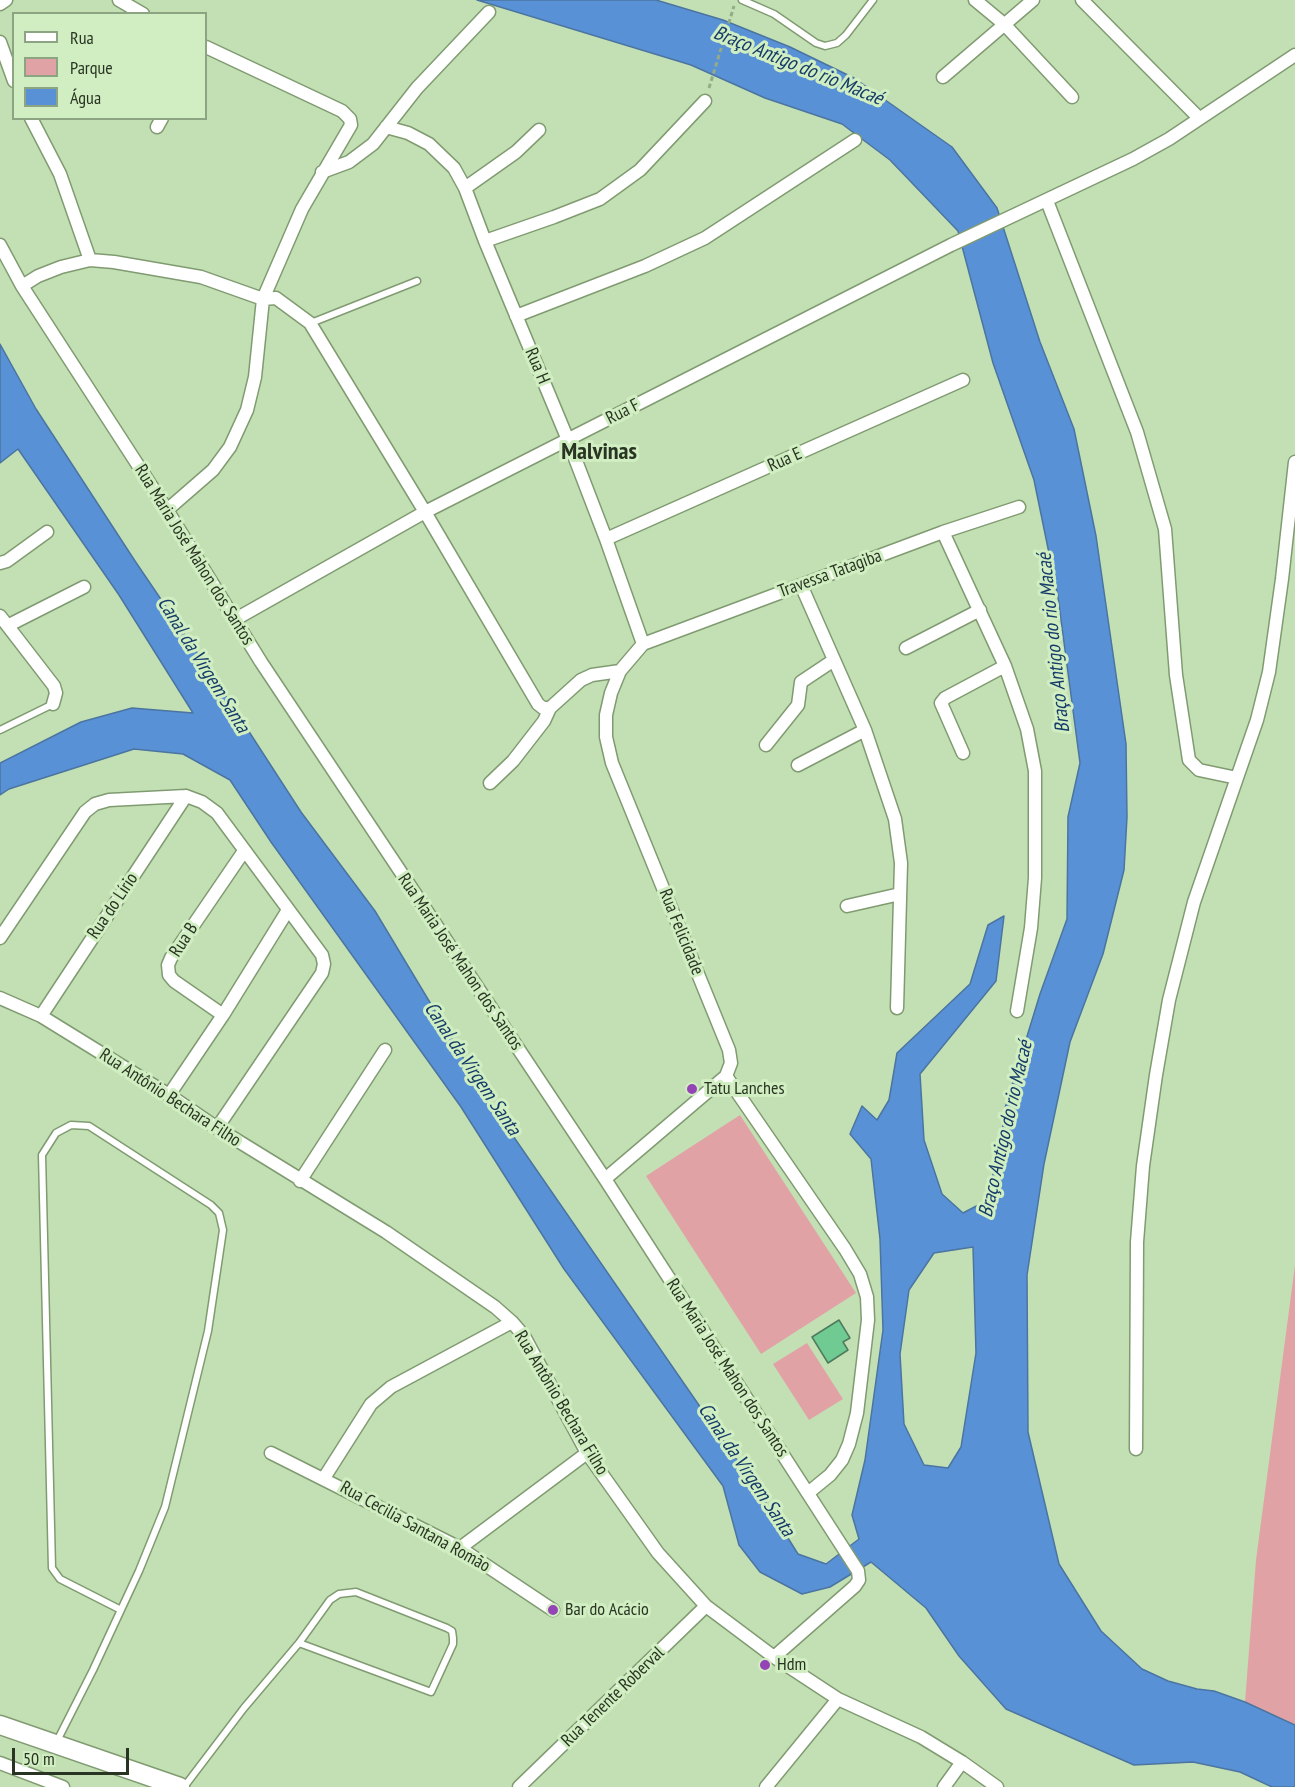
<!DOCTYPE html>
<html>
<head>
<meta charset="utf-8">
<style>
  body { margin:0 }
  #map { position:relative; width:1295px; height:1787px; overflow:hidden; background:#c3e0b4; font-family:"PT Sans Narrow",sans-serif }
  canvas { display:block }
  .legend { position:absolute; left:12px; top:12px; width:195px; height:108px; box-sizing:border-box; background:#d0eec1; border:2px solid #8da482; margin:0; padding:8px 10px; list-style:none; font-size:18px; color:#293423 }
  .legend li { display:flex; align-items:center; gap:12px; height:30px }
  .legend b { width:30px; border:2px solid #8da482 }
  .scale { position:absolute; left:12px; top:1748px; width:117px; height:27px; box-sizing:border-box; border:3px solid #293423; border-top:0; padding-left:8px; font-size:18px; line-height:21px; white-space:nowrap; color:#293423; -webkit-text-stroke:4px #d0eec1; paint-order:stroke }
</style>
</head>
<body>
<div id="map">
<canvas width="1295" height="1787"></canvas>
<ul class="legend">
<li><b style="height:8px;background:#fff"></b>Rua</li>
<li><b style="height:16px;background:#e1a2a6"></b>Parque</li>
<li><b style="height:16px;background:#5991d6"></b>Água</li>
</ul>
<div class="scale">50 m</div>
</div>
<script>
const ctx = document.querySelector('canvas').getContext('2d');
ctx.lineJoin = 'round';
function fillPath(path, color) { ctx.fillStyle = color; ctx.fill(path, 'evenodd'); }
const toPath = rows => new Path2D(rows.map(r => 'M' + r).join(''));
function stroke(path, color, width, dash) { ctx.strokeStyle = color; ctx.lineWidth = width; ctx.lineCap = dash ? 'butt' : 'round'; ctx.setLineDash(dash || []); ctx.stroke(path); }
function write(font, color, halo, rows, align = 'center') {
  ctx.font = font + ' "PT Sans Narrow",sans-serif'; ctx.lineWidth = 6; ctx.setLineDash([]); ctx.textBaseline = 'middle'; ctx.strokeStyle = halo; ctx.fillStyle = color; for (const [text, x, y, turn = 0] of rows) {
    ctx.save(); ctx.translate(x, y); ctx.rotate((+turn || 0) * Math.PI / 180); ctx.textAlign = isNaN(turn) ? turn : align; if (halo) ctx.strokeText(text, 0, 0); ctx.fillText(text, 0, 0); ctx.restore();
  }
}
fillPath(toPath([
  [740,1115,856,1293,761,1354,646,1176],
  [1295,1265,1295,1725,1245,1702,1256,1560],
  [807,1343,843,1399,809,1420,773,1364]
]), '#e1a2a6');
const water = toPath([
  [477,0,656,0,723,20,790,47,854,78,952,147,997,208,1040,342,1074,429,1096,536,1126,744,1127,817,1124,870,1103,954,1070,1042,1044,1164,1027,1275,1028,1432,1059,1564,1101,1631,1142,1669,1168,1681,1197,1689,1214,1691,1245,1702,1295,1725,1295,1787,1272,1787,1240,1772,1193,1762,1134,1765,1006,1709,959,1656,926,1608,871,1562,830,1587,802,1594,760,1572,739,1545,723,1486,564,1269,461,1107,271,842,230,780,183,754,134,749,9,789,0,795,0,763,81,722,132,708,193,713,119,595,18,449,0,463,0,344,36,409,135,561,213,676,301,812,375,911,491,1104,761,1495,798,1554,826,1564,859,1539,852,1515,865,1460,883,1330,880,1239,871,1159,850,1134,862,1106,877,1120,889,1100,897,1053,970,984,988,925,1004,916,996,981,920,1074,924,1140,942,1194,963,1213,986,1201,1000,1148,1005,1108,1040,994,1067,919,1068,817,1080,763,1058,597,1034,480,993,363,958,231,890,160,842,124,765,98,691,65,477,0],
  [973,1247,976,1353,961,1447,948,1468,924,1465,904,1424,900,1354,909,1290,934,1253,973,1247]
]);
fillPath(water, '#5991d6');
stroke(water, '#4b75a0', 1.5);
const building = toPath([
  [839,1320,850,1338,843,1342,848,1350,828,1363,812,1337,839,1320]
]);
fillPath(building, '#70cb92');
stroke(building, '#4e7b5e', 1.5);
const service = toPath([
  [742,0,774,14,816,43,825,46,837,43,846,35,873,0],
  [311,323,417,281],
  [0,730,53,704],
  [57,1741,93,1670,139,1571,165,1507,208,1331,223,1230,219,1213,211,1205,89,1126,71,1125,56,1133,42,1155,52,1568,60,1579,121,1610],
  [184,1787,244,1708,299,1643,330,1600,339,1594,356,1592,447,1628,452,1631,453,1638,453,1644,431,1692,299,1643]
]);
const minor = toPath([
  [119,0,143,14],
  [975,0,1004,24,1072,97],
  [1082,0,1199,118],
  [0,4,6,0],
  [0,42,14,81],
  [943,77,1033,0],
  [31,118,60,174,90,260],
  [157,127,162,118],
  [386,127,408,133,429,144,454,168,465,188,485,241,568,440,606,539,643,644],
  [322,172,349,162,373,144,417,88,489,12],
  [465,188,516,152,539,130],
  [1047,201,1137,432,1165,529,1176,675,1189,760,1199,770,1237,778],
  [485,241,554,217,600,199,640,170,705,101],
  [0,245,22,286,167,510,261,662,605,1179,858,1571,859,1580,855,1586,774,1657],
  [22,286,38,276,61,267,90,260,114,262,201,277,263,299,276,298,310,323,425,512,538,704,543,708,550,708,581,680,592,675,620,671],
  [516,316,645,266,705,238,855,140],
  [167,510,213,470,230,447,247,410,255,377,263,299,302,209,351,125,350,119,342,111,206,47],
  [943,532,1005,666,1027,729,1035,771,1035,878,1031,928,1017,1011],
  [606,539,963,380],
  [0,563,7,561,47,532],
  [801,585,865,730,895,819,901,863,897,1008],
  [0,616,54,686,56,693,53,704],
  [234,620,425,512,951,245,1133,159,1169,139,1295,55],
  [9,625,84,587],
  [906,648,980,610],
  [766,745,798,705,801,682,834,660],
  [963,753,941,703,945,698,1005,666],
  [798,765,865,730],
  [490,783,513,761,544,721,550,708],
  [847,906,900,894],
  [0,938,85,812,95,804,109,800,186,796,202,802,217,813,322,955,324,964,322,973,217,1128],
  [0,998,41,1016,169,1095,217,1128,386,1232,495,1307,512,1322,524,1336,587,1453,658,1553,706,1606,774,1657,838,1699,921,1737,962,1762,997,1787],
  [223,1015,174,981,169,975,168,965,171,958,244,851],
  [41,1016,186,796],
  [726,1076,845,1249,860,1274,867,1297,868,1320,857,1413,849,1444,842,1460,830,1475,808,1493],
  [169,1095,223,1015,288,910],
  [605,1179,726,1076,731,1063,729,1050,612,763,606,737,606,715,611,693,620,671,643,644,943,532,1019,507],
  [300,1181,385,1050],
  [1136,1449,1137,1242,1143,1166,1156,1075,1169,1000,1194,902,1257,720,1269,672,1282,579,1295,462],
  [271,1453,460,1548,553,1610],
  [324,1478,371,1404,391,1387,512,1322],
  [460,1548,587,1453],
  [0,1763,63,1787],
  [519,1787,706,1606],
  [766,1787,838,1699],
  [944,1787,962,1762]
]);
const secondary = toPath([
  [0,1725,180,1787]
]);
stroke(service, '#809b71', 9);
stroke(minor, '#809b71', 15);
stroke(secondary, '#809b71', 21);
stroke(toPath([
  [709,88,734,6]
]), '#94ab87', 3, [4.5, 3]);
stroke(service, '#fff', 6);
stroke(minor, '#fff', 12);
stroke(secondary, '#fff', 18);
for (const [x, y, r, color] of [
  [692,1089,6,"#9444b4"],
  [553,1610,6,"#9444b4"],
  [765,1665,6,"#9444b4"]
]) { const dot = new Path2D(); dot.arc(x, y, r, 0, 2 * Math.PI); ctx.fillStyle = color; ctx.fill(dot); stroke(dot, '#d0eec1', 2); }
write('18px', '#293423', '#d0eec1', [
  ["Rua H",537,366,67],
  ["Rua F",623,412,-27],
  ["Rua E",785,460,-24],
  ["Rua Maria José Mahon dos Santos",194,555,58],
  ["Travessa Tatagiba",830,574,-20],
  ["Rua do Lírio",113,906,-56],
  ["Rua Felicidade",681,932,68],
  ["Rua B",184,940,-57],
  ["Rua Maria José Mahon dos Santos",460,962,56],
  ["Rua Antônio Bechara Filho",170,1098,33],
  ["Rua Maria José Mahon dos Santos",727,1368,57],
  ["Rua Antônio Bechara Filho",561,1403,59],
  ["Rua Cecilia Santana Romão",415,1527,29],
  ["Rua Tenente Roberval",613,1697,-44]
]);
write('18px', '#293423', '#d0eec1', [
  ["Tatu Lanches",704,1089],
  ["Bar do Acácio",565,1610],
  ["Hdm",777,1665]
], 'left');
write('italic 20px', '#153b69', '#d0eec1', [
  ["Braço Antigo do rio Macaé",798,66,22],
  ["Braço Antigo do rio Macaé",1054,643,-96],
  ["Canal da Virgem Santa",203,665,58],
  ["Canal da Virgem Santa",472,1069,56],
  ["Braço Antigo do rio Macaé",1006,1129,-77],
  ["Canal da Virgem Santa",746,1470,56]
]);
write('bold 24px', '#293423', '#d0eec1', [
  ["Malvinas",599,452]
]);
</script>
</body>
</html>
